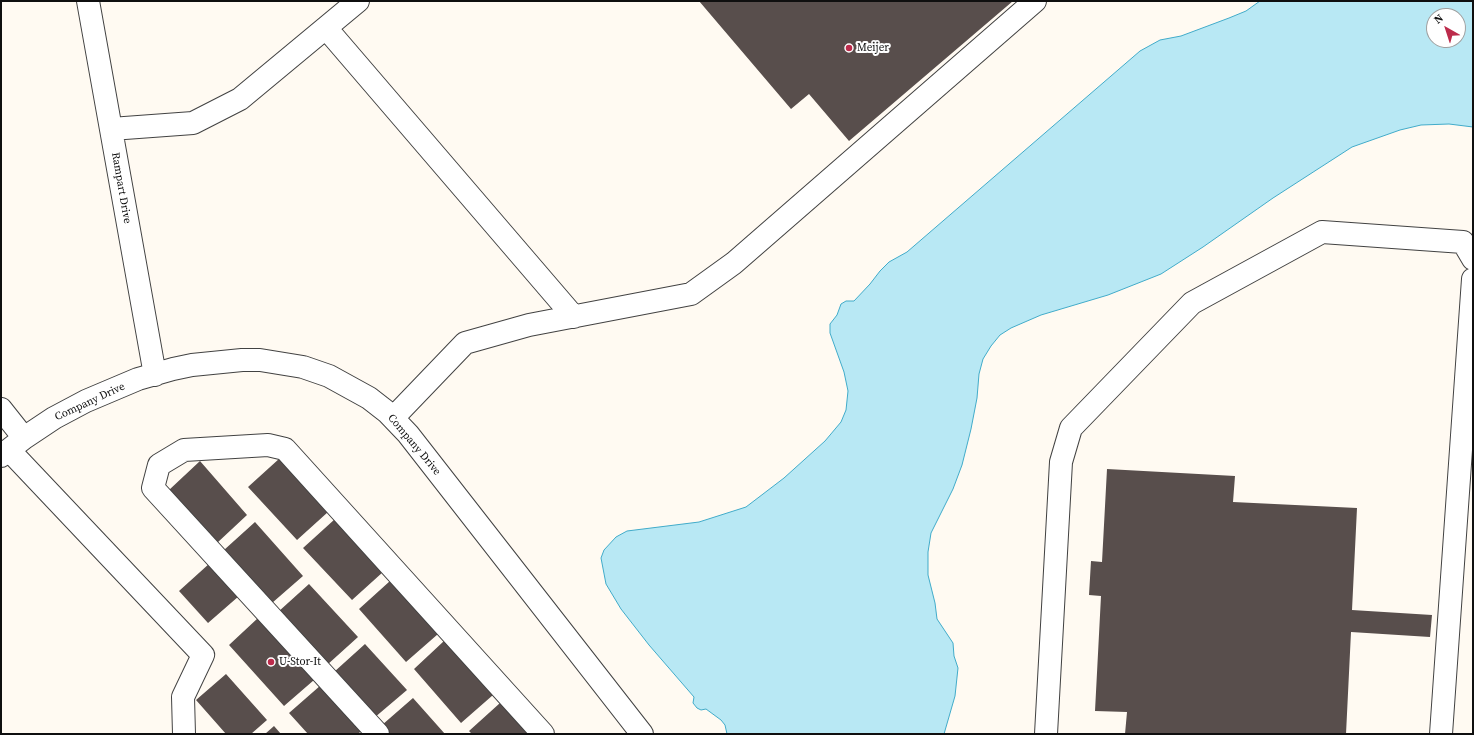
<!DOCTYPE html>
<html>
<head>
<meta charset="utf-8">
<style>
  body { margin:0 }
  #map { position:relative; width:1474px; height:735px; overflow:hidden; background:#fffaf2; font-family:"Source Serif 4",serif }
  canvas { display:block }
  .frame { position:absolute; inset:0; border:2px solid #0f0f0f; pointer-events:none }
  .north { position:absolute; left:1426px; top:8px; width:40px; height:40px; box-sizing:border-box; background:#fff; border:1px solid #9f9f9f; border-radius:50%; rotate:321deg; font-size:11px; font-weight:700; line-height:16px; text-align:center; color:#0f0f0f }
  .north::after { content:''; display:block; margin:auto; width:14px; height:18px; background:#bc2b4b; clip-path:polygon(50% 0,100% 100%,50% 72%,0 100%) }
</style>
</head>
<body>
<div id="map">
<canvas width="1474" height="735"></canvas>
<div class="frame"></div>
<div class="north">N</div>
</div>
<script>
const ctx = document.querySelector('canvas').getContext('2d');
ctx.lineJoin = 'round';
function fillPath(path, color) { ctx.fillStyle = color; ctx.fill(path, 'evenodd'); }
const toPath = rows => new Path2D(rows.map(r => 'M' + r).join(''));
function stroke(path, color, width, dash) { ctx.strokeStyle = color; ctx.lineWidth = width; ctx.lineCap = dash ? 'butt' : 'round'; ctx.setLineDash(dash || []); ctx.stroke(path); }
function write(font, color, halo, rows, align = 'center') {
  ctx.font = font + ' "Source Serif 4",serif'; ctx.lineWidth = 4; ctx.setLineDash([]); ctx.textBaseline = 'middle'; ctx.strokeStyle = halo; ctx.fillStyle = color; for (const [text, x, y, turn = 0] of rows) {
    ctx.save(); ctx.translate(x, y); ctx.rotate((+turn || 0) * Math.PI / 180); ctx.textAlign = isNaN(turn) ? turn : align; if (halo) ctx.strokeText(text, 0, 0); ctx.fillText(text, 0, 0); ctx.restore();
  }
}
const water = toPath([
  [1260,1,1473,1,1473,127,1449,124,1421,125,1400,130,1352,147,1273,198,1203,247,1161,274,1108,295,1041,315,1011,328,1000,335,991,346,983,359,979,374,977,398,971,429,962,465,953,489,931,533,928,552,928,575,935,603,937,619,953,643,954,656,958,668,955,696,944,734,727,734,725,725,721,720,706,709,701,710,697,708,693,703,694,697,649,645,621,609,606,584,601,558,604,550,616,537,627,531,699,522,746,507,784,478,825,441,841,422,846,410,848,391,844,372,830,333,830,324,837,315,841,304,846,301,854,301,870,284,880,271,889,262,907,252,1140,51,1160,40,1181,36,1229,18,1246,11,1260,1],
  [1434,16,1458,16,1458,40,1434,40,1434,16]
]);
fillPath(water, '#b8e8f4');
stroke(water, '#41abc9', 1);
fillPath(toPath([
  [699,1,1013,1,849,141,809,94,791,109],
  [280,458,328,512,297,540,248,487],
  [200,461,247,515,217,543,169,490],
  [1107,469,1235,476,1233,502,1357,508,1352,610,1432,615,1430,637,1351,632,1346,734,1125,734,1127,712,1095,711,1101,596,1089,595,1091,561,1102,562],
  [335,519,383,572,352,600,303,548],
  [255,522,303,576,272,603,224,550],
  [210,563,239,596,208,623,179,591],
  [390,581,438,634,406,662,359,609],
  [309,584,358,637,327,665,278,612],
  [258,618,314,680,284,706,229,645],
  [444,641,493,695,461,723,414,669],
  [365,644,407,690,374,718,334,672],
  [226,674,267,720,251,734,226,734,196,700],
  [321,685,361,731,358,734,308,734,289,713],
  [413,698,445,734,389,734,382,725],
  [500,703,528,734,472,734,469,731],
  [274,726,281,734,265,734]
]), '#584e4c');
const minor = toPath([
  [88,1,155,375],
  [326,28,574,317],
  [111,129,193,123,240,99,358,1],
  [1,409,24,438],
  [393,418,465,343,529,325,691,294,734,263,1035,1],
  [9,450,203,655,183,697,184,734],
  [1,456,24,438,54,418,86,401,138,379,173,369,192,365,242,360,260,360,303,367,329,376,369,398,387,412,408,434,642,734],
  [378,734,153,488,159,465,184,450,268,445,285,449,543,734],
  [1046,734,1061,462,1071,428,1192,303,1322,232,1463,242,1473,259],
  [1441,734,1473,279]
]);
stroke(minor, '#424242', 24);
stroke(minor, '#fff', 22);
for (const [x, y, r, color] of [
  [849,48,4,"#bc2b4b"],
  [271,662,4,"#bc2b4b"]
]) { const dot = new Path2D(); dot.arc(x, y, r, 0, 2 * Math.PI); ctx.fillStyle = color; ctx.fill(dot); stroke(dot, '#fff', 1.5); }
write('11px', '#0f0f0f', '#fff', [
  ["Meijer",857,48],
  ["U-Stor-It",279,662]
], 'left');
write('11px', '#0f0f0f', '#fff', [
  ["Rampart Drive",121,188,80],
  ["Company Drive",90,402,-25],
  ["Company Drive",414,445,50]
]);
</script>
</body>
</html>
